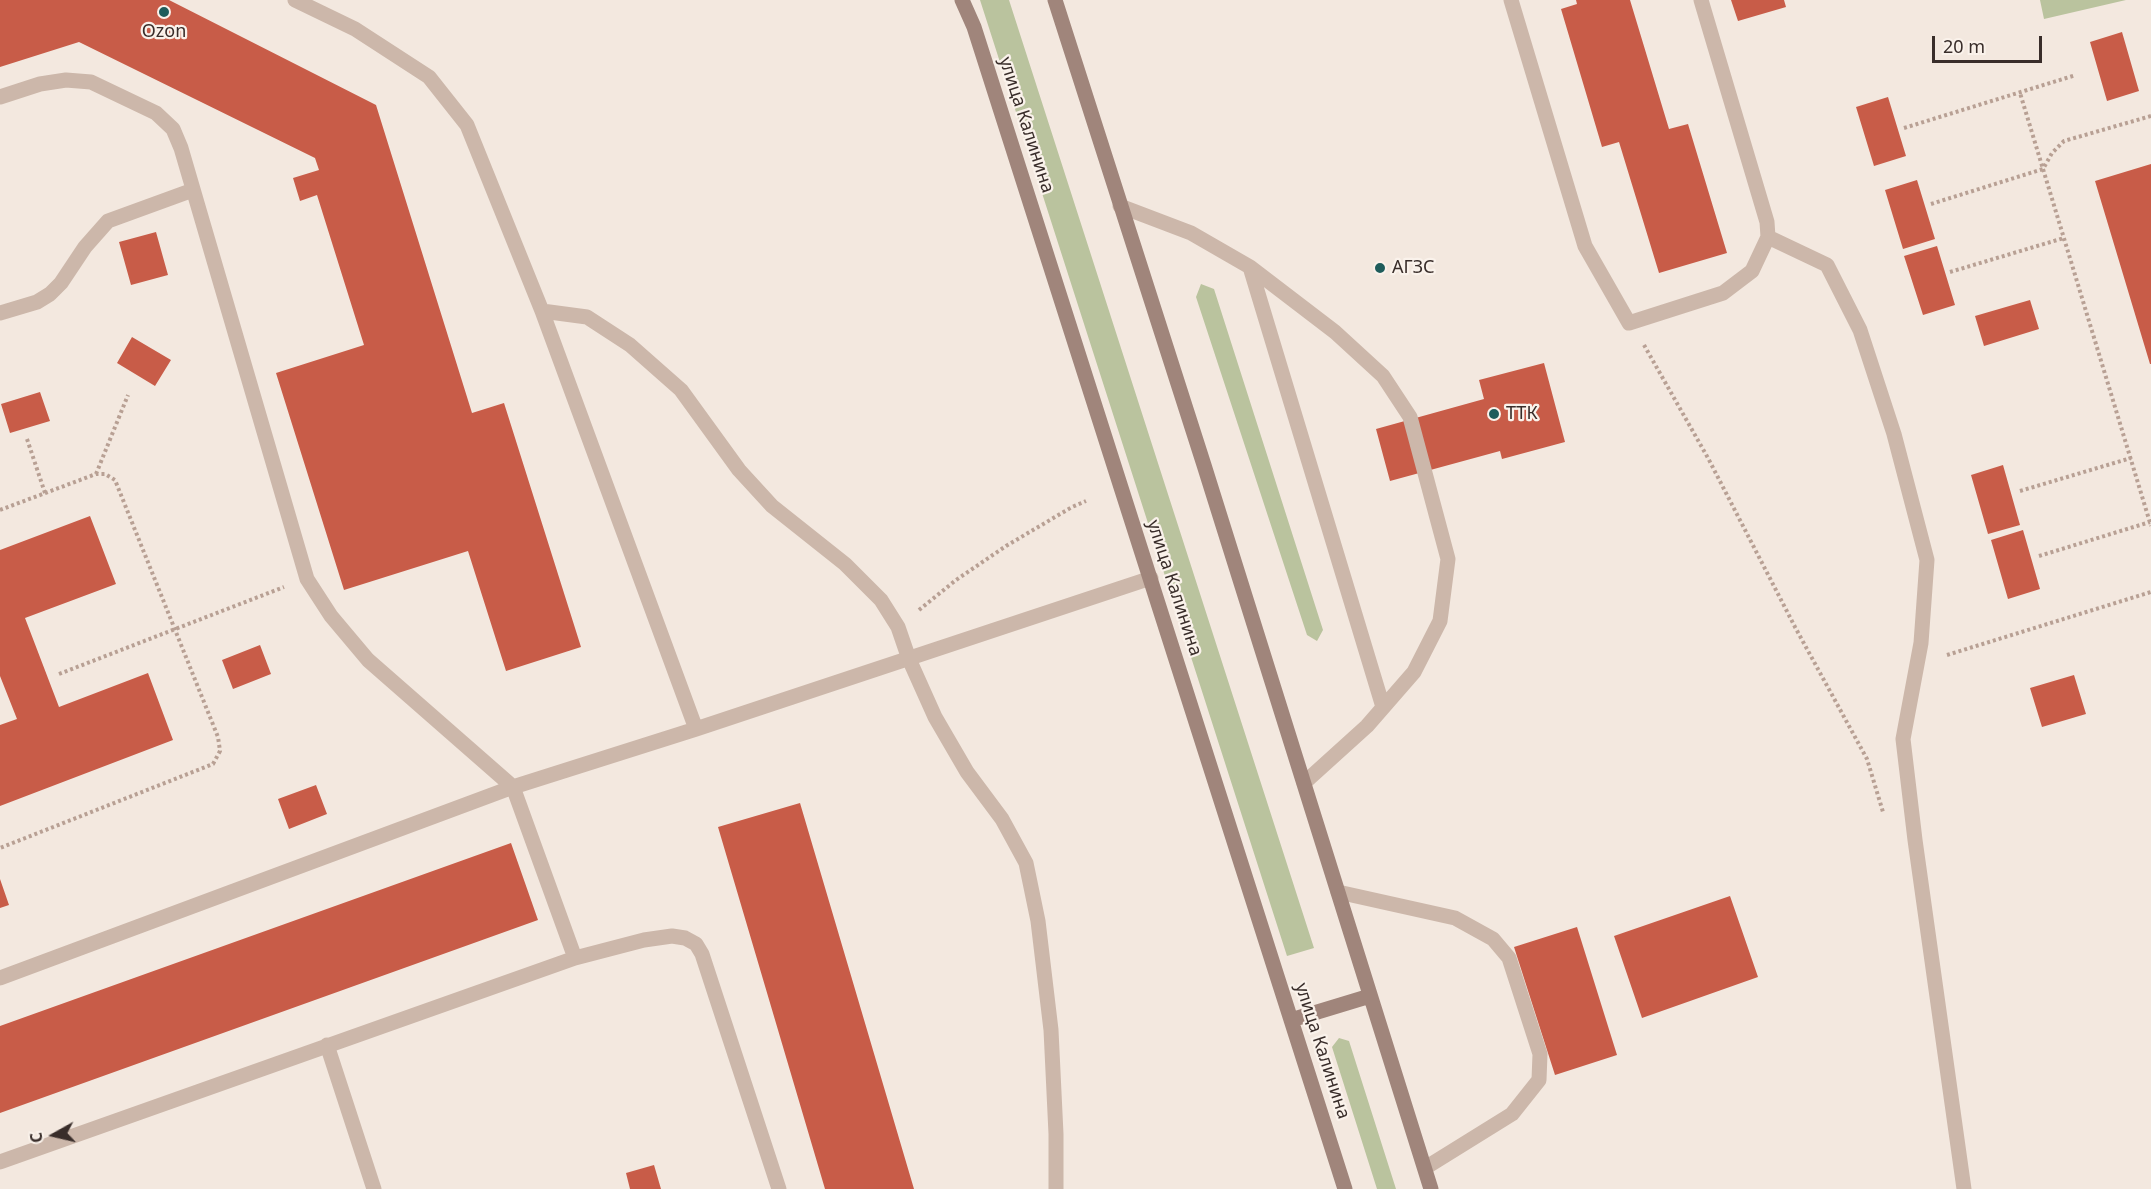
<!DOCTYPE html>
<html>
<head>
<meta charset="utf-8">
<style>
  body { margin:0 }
  #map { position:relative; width:2151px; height:1189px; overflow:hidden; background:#f3e8df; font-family:"Noto Sans",sans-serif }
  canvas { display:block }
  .north { position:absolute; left:24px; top:1105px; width:60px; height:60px; -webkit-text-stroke:4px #faf2eb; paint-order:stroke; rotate:262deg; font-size:16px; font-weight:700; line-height:24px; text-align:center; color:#392d2a }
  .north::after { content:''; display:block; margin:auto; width:21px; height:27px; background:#392d2a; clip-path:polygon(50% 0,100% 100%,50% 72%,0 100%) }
  .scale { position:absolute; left:1932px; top:36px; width:110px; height:27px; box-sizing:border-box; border:3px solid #392d2a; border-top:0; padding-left:8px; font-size:18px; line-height:21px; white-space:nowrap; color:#392d2a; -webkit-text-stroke:4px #faf2eb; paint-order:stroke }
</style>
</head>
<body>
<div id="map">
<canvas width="2151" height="1189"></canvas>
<div class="north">С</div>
<div class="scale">20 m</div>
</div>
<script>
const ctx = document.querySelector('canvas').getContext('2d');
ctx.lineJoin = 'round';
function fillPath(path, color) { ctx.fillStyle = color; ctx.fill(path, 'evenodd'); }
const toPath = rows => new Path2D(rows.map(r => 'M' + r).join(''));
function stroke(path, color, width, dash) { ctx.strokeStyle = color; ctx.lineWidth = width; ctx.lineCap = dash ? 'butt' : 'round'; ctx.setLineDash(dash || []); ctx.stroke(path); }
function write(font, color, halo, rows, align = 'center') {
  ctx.font = font + ' "Noto Sans",sans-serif'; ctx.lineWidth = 4.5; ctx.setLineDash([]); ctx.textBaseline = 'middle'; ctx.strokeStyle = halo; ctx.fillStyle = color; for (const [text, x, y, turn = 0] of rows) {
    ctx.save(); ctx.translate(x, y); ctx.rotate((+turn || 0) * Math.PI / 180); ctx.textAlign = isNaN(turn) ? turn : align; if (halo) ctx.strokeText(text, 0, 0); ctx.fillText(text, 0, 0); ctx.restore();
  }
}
fillPath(toPath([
  [980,0,1009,0,1314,948,1287,956],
  [2040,0,2126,0,2044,19],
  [1201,284,1214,289,1323,630,1317,641,1307,635,1196,297],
  [1339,1038,1349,1041,1396,1189,1377,1189,1332,1047]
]), '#bac39e');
fillPath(toPath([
  [0,0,169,0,376,105,472,413,504,403,581,647,506,671,468,551,344,590,276,373,364,345,317,195,300,201,293,178,319,170,315,158,79,42,0,67],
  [1576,0,1630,0,1669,129,1688,124,1727,253,1659,273,1619,142,1602,147,1561,9,1577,4],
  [1731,0,1784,0,1786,7,1738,21],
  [2122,32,2139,91,2107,101,2090,42],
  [1888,97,1906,156,1874,166,1856,107],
  [2151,164,2151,364,2150,364,2095,181],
  [1917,180,1935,239,1903,249,1885,190],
  [156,232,168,275,131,285,119,242],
  [1937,246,1955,305,1923,315,1904,256],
  [2030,300,2039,329,1984,346,1975,316],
  [132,337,171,360,155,386,117,363],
  [1544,363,1565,442,1502,459,1500,451,1390,481,1376,429,1484,399,1479,380],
  [40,392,50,421,10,433,1,404],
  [2003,465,2020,525,1988,534,1971,475],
  [90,516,116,584,25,618,59,707,148,673,173,740,0,806,0,725,17,719,0,676,0,550],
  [2023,530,2040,589,2008,599,1991,540],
  [260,645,271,674,233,689,222,660],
  [2074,675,2086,714,2042,727,2030,688],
  [316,785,327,814,289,829,278,799],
  [800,803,914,1189,825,1189,718,827],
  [511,843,538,920,0,1113,0,1026],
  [0,879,9,905,0,908],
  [1730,896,1758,977,1642,1018,1614,936],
  [1577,927,1617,1055,1555,1075,1514,947],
  [654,1165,661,1189,630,1189,626,1173]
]), '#c85c48');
stroke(toPath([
  [2151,116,2064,141,2052,153,2043,169,2151,526],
  [1904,128,2076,75],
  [1931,204,2043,169,2020,93],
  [1950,272,2064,238],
  [1644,345,1708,458,1795,627,1867,759,1883,812],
  [27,439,45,493],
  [96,474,128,395],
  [2020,491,2131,458],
  [0,510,96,474,105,474,115,480,218,737,220,751,213,764,0,848],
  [2039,556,2150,522],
  [919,610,956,580,1006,546,1072,507,1086,501],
  [1947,655,2151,592],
  [59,674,284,587]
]), '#b8a094', 4, [3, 3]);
stroke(toPath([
  [295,0,355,29,429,77,467,125,542,311,696,729],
  [1511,0,1585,246,1629,323,1723,293,1752,271,1768,237,1767,222,1701,0],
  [0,97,40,84,66,80,91,82,156,113,173,129,181,148,307,579,331,616,368,660,513,787,575,958],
  [1120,206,1191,233,1250,267,1335,332,1383,376,1410,417,1448,559,1440,621,1414,672,1367,726,1304,783],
  [1768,237,1827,265,1860,330,1894,434,1927,560,1921,643,1903,739,1915,840,1964,1189],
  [1250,267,1383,707],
  [542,311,587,317,630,345,681,390,739,470,772,506,845,564,881,600,898,627,909,659,935,717,967,772,1002,819,1026,863,1038,921,1051,1030,1056,1134,1056,1189],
  [0,313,37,302,50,294,61,283,85,247,108,221,193,190],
  [1338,892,1455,918,1493,939,1509,958,1540,1054,1539,1080,1512,1114,1425,1168],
  [0,978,513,787,696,729,1151,578],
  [327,1045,374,1189],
  [0,1162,575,958,644,940,672,936,685,938,696,944,702,954,779,1189]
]), '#ccb7aa', 15);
stroke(toPath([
  [962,0,974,27,1345,1189],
  [1055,0,1204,465,1431,1189],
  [1291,1020,1370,996]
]), '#a0857b', 15);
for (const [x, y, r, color] of [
  [164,12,6,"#1e5c5b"],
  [1380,268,6,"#1e5c5b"],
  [1494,414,6,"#1e5c5b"]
]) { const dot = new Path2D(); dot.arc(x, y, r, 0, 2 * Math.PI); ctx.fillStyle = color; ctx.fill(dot); stroke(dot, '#faf2eb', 2); }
write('18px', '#392d2a', '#faf2eb', [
  ["Ozon",164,32,"center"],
  ["АГЗС",1392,268],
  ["ТТК",1506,414]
], 'left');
write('18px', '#392d2a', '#faf2eb', [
  ["улица Калинина",1026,125,72],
  ["улица Калинина",1174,588,72],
  ["улица Калинина",1322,1051,72]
]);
</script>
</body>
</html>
